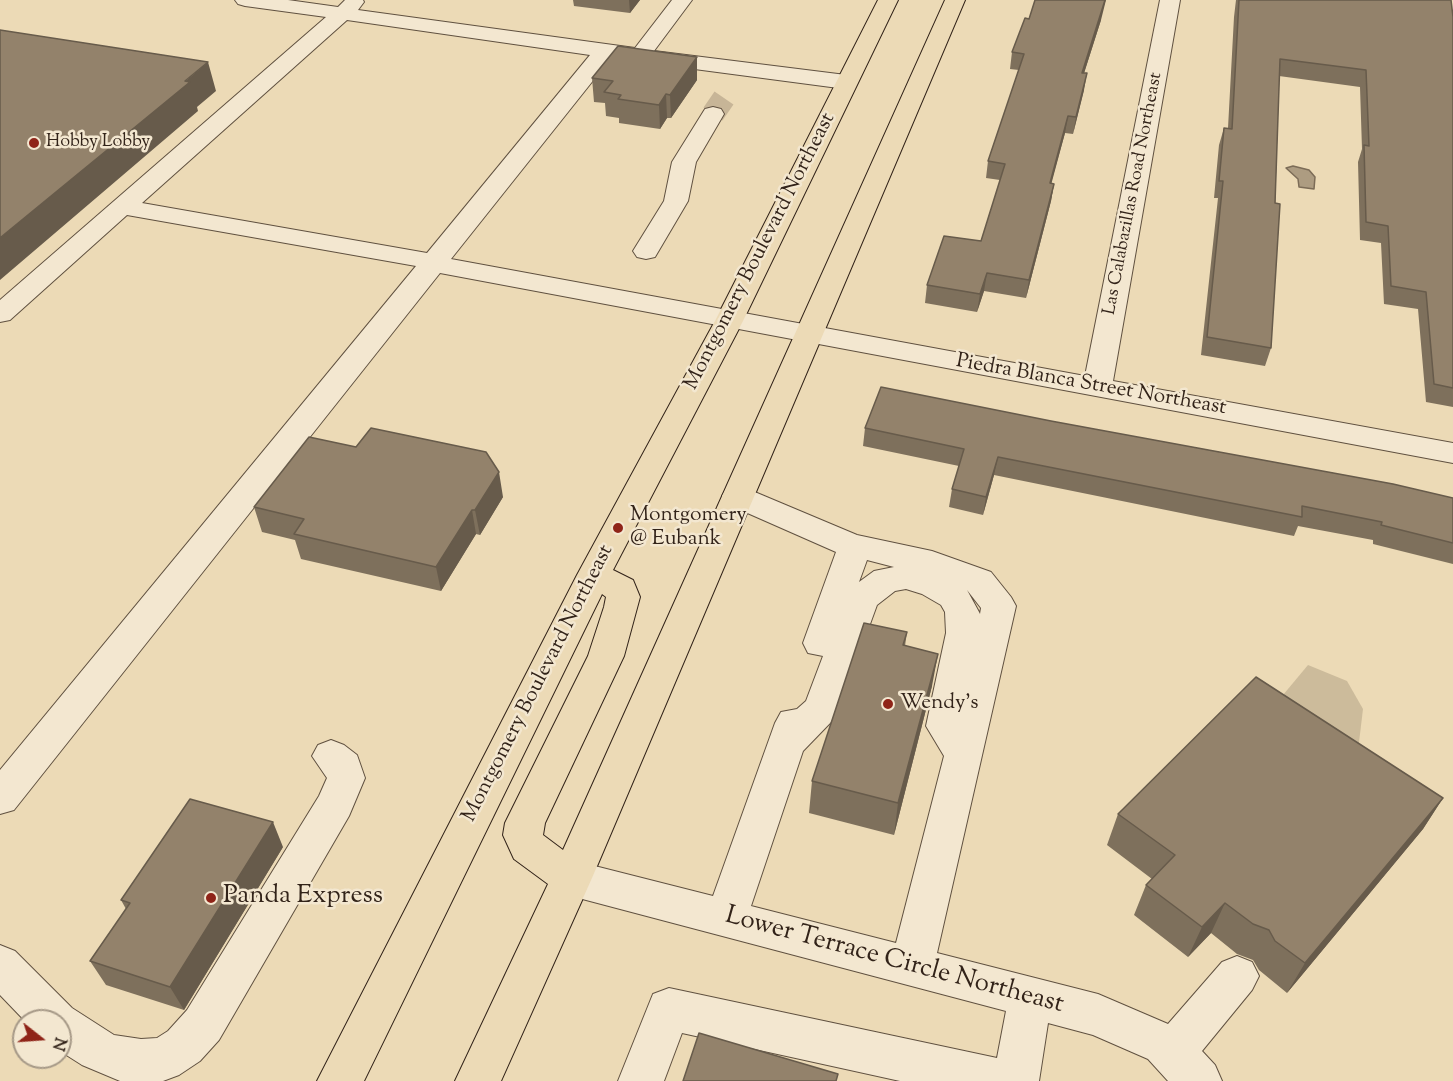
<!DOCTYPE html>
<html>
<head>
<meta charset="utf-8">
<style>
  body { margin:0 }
  #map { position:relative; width:1453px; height:1081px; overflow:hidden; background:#ecdab6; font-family:"Sorts Mill Goudy",serif }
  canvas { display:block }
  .north { position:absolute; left:12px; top:1009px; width:60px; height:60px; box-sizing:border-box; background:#f3e7d0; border:2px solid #a69987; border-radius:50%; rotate:107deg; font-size:16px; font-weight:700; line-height:24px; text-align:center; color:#322319 }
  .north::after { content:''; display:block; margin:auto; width:21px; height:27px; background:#8f2418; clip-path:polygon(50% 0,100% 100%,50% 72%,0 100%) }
</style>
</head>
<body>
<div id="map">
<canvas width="1453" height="1081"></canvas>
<div class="north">N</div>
</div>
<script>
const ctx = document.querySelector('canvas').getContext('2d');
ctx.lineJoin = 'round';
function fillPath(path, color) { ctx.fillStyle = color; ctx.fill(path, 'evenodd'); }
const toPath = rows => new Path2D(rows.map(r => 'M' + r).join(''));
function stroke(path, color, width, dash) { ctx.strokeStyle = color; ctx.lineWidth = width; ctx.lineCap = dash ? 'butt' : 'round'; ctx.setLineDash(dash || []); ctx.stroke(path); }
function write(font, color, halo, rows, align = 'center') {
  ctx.font = font + ' "Sorts Mill Goudy",serif'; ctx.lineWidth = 5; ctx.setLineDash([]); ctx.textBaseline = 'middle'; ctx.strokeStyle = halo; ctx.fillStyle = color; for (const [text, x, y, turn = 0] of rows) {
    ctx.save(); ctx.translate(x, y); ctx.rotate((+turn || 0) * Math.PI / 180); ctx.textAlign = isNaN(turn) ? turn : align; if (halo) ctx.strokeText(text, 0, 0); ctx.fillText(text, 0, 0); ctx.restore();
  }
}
fillPath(toPath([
  [1308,665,1347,681,1363,709,1357,759,1273,707]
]), '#ccbb9b');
const water = toPath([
  [1293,166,1309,170,1315,177,1314,189,1299,187,1298,179,1286,168,1293,166]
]);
fillPath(water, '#ad9c81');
stroke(water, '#7c6c57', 1.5);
stroke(toPath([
  [713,114,724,98]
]), '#c7b597', 23, [23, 11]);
const minor = toPath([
  [235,0,288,0,338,7,345,0,363,0,364,2,358,10,635,48,672,0,692,0,654,51,846,75,854,77,857,82,854,87,846,89,611,58,451,259,1085,376,1160,0,1180,0,1113,381,1453,443,1453,463,440,273,14,810,0,814,0,770,416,266,127,215,10,320,0,322,0,300,326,17,245,6,238,4,235,0],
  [347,20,590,55,427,253,142,203,347,20],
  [713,107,721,109,724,114,696,162,688,201,655,257,646,259,637,257,633,251,664,201,672,162,705,109,713,107],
  [738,485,857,535,932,551,991,572,1011,597,1016,606,937,953,1098,994,1168,1024,1222,962,1237,956,1252,962,1259,976,1252,990,1202,1051,1215,1065,1222,1081,1168,1081,1148,1059,1093,1035,1048,1023,1039,1081,900,1081,682,1033,664,1081,618,1081,653,994,669,988,997,1058,1006,1011,571,896,557,891,550,878,557,865,571,860,713,896,775,723,781,712,797,709,806,701,823,656,808,653,803,643,836,552,727,504,722,496,727,488,738,485],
  [867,560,894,567,874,571,859,582,867,560],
  [906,589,922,594,941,605,945,612,946,633,926,726,944,756,896,943,751,906,803,751,834,719,839,709,877,605,895,591,906,589],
  [967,590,981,608,980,614,979,612,967,590],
  [331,740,344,745,357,755,365,778,349,816,219,1040,200,1061,179,1075,163,1081,120,1081,82,1065,60,1051,60,1021,25,1021,0,995,0,945,15,951,72,1008,114,1035,141,1039,157,1038,168,1031,187,1010,319,796,327,778,312,756,318,745,331,740]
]);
const major = toPath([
  [878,0,898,0,743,321,613,570,633,580,640,597,624,656,545,823,543,835,563,850,945,0,965,0,592,878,501,1081,455,1081,548,884,514,859,503,835,505,823,588,656,604,607,606,597,602,594,364,1081,317,1081,577,575,715,321,878,0]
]);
stroke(minor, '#605140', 2);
stroke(major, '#322319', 2);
fillPath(minor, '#f3e7d0');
fillPath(major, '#ecdab6');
fillPath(toPath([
  [573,0,640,0,630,13,574,6],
  [1236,0,1451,0,1453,17,1453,407,1426,402,1418,309,1384,304,1381,243,1360,240,1358,162,1362,149,1360,87,1279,76,1271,348,1265,366,1201,355,1218,198,1214,198,1219,145,1224,128,1228,128,1234,17],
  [1101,20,1084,73,1084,90,1073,134,1065,133,1051,183,1054,184,1051,201,1026,298,984,291,977,312,925,303,927,285,981,241,1000,180,986,178,988,161,1019,70,1010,69,1012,52],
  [592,78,697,80,671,118,667,118,660,129,619,123,619,118,606,116,605,103,594,102],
  [1051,421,1453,498,1453,564,1373,544,1373,540,1298,526,1294,536,994,475,983,515,949,507,952,489,959,466,863,446,865,428],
  [503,497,480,535,476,534,441,591,301,559,295,540,262,532,254,507],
  [907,632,905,646,932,686,894,835,809,813,812,781],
  [1443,798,1423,829,1287,993,1259,970,1253,960,1237,954,1211,933,1188,957,1134,915,1146,885,1152,879,1107,845,1118,814],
  [283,847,184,1010,106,985,90,961,126,909,121,900]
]), '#7e705c');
fillPath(toPath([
  [629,0,640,0,630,13],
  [1105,0,1106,0,1101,20,1079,89,1082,73],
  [697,57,697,80,671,118,670,95],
  [208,62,216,91,197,107,198,111,0,280,0,238],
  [1087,73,1084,90,1073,134,1076,117],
  [666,94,667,118,660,129,659,105],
  [1068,116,1065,133,1047,200,1050,183],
  [1054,184,1051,201,1026,298,1029,280],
  [987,273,984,291,977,312,980,294],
  [998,457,994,475,983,515,986,497],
  [499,472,503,497,480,535,475,510],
  [472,510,476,534,441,591,436,567],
  [938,654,932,686,894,835,898,803],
  [1443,798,1423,829,1287,993,1305,963],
  [273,822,283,847,184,1010,170,987],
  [1225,903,1211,933,1188,957,1202,927]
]), '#675b4b');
const building = toPath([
  [1035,0,1105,0,1082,73,1087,73,1076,117,1068,116,1050,183,1054,184,1029,280,987,273,980,294,927,285,944,236,981,241,1005,164,988,161,1024,54,1012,52,1025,18,1029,19,1035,0],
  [1239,0,1451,0,1453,17,1453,388,1434,384,1426,292,1391,286,1388,226,1366,222,1364,145,1369,146,1366,70,1280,59,1275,203,1280,204,1271,348,1207,337,1223,181,1219,181,1224,128,1232,129,1239,0],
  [0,30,208,62,185,81,190,82,0,238,0,30],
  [618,46,697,57,670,95,666,94,659,105,618,99,621,95,604,92,613,81,592,78,618,46],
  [881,387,1051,421,1393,484,1453,498,1453,543,1381,525,1382,522,1302,506,1302,517,998,457,986,497,952,489,964,449,865,428,881,387],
  [371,428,486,452,499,472,475,510,472,510,436,567,294,534,304,519,254,507,309,437,356,447,371,428],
  [864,623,907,632,903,645,938,654,898,803,812,781,864,623],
  [1256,677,1443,798,1305,963,1275,941,1269,930,1253,924,1225,903,1202,927,1146,885,1175,855,1118,814,1256,677],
  [190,799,273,822,170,987,90,961,130,903,121,900,190,799],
  [699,1033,838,1074,836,1081,683,1081,699,1033]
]);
fillPath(building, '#93826b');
stroke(building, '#675b4b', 1.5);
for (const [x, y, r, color] of [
  [34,143,6,"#8f2418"],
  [618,528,6,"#8f2418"],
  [888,704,6,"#8f2418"],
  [211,898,6,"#8f2418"]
]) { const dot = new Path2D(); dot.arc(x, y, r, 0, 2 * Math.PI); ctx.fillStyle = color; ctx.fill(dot); stroke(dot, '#f3e7d0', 2); }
write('18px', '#322319', '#f3e7d0', [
  ["Hobby Lobby",46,143]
], 'left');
write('18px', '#322319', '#f3e7d0', [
  ["Las Calabazillas Road Northeast",1134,194,-79]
]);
write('21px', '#322319', '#f3e7d0', [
  ["Montgomery Boulevard Northeast",761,252,-63],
  ["Piedra Blanca Street Northeast",1091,386,10],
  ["Montgomery Boulevard Northeast",539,684,-63]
]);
write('21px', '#322319', '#f3e7d0', [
  ["Montgomery",630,516],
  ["@ Eubank",630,540],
  ["Wendy's",900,704]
], 'left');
write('26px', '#322319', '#f3e7d0', [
  ["Panda Express",223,898]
], 'left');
write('26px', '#322319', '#f3e7d0', [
  ["Lower Terrace Circle Northeast",894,962,15]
]);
</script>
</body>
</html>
